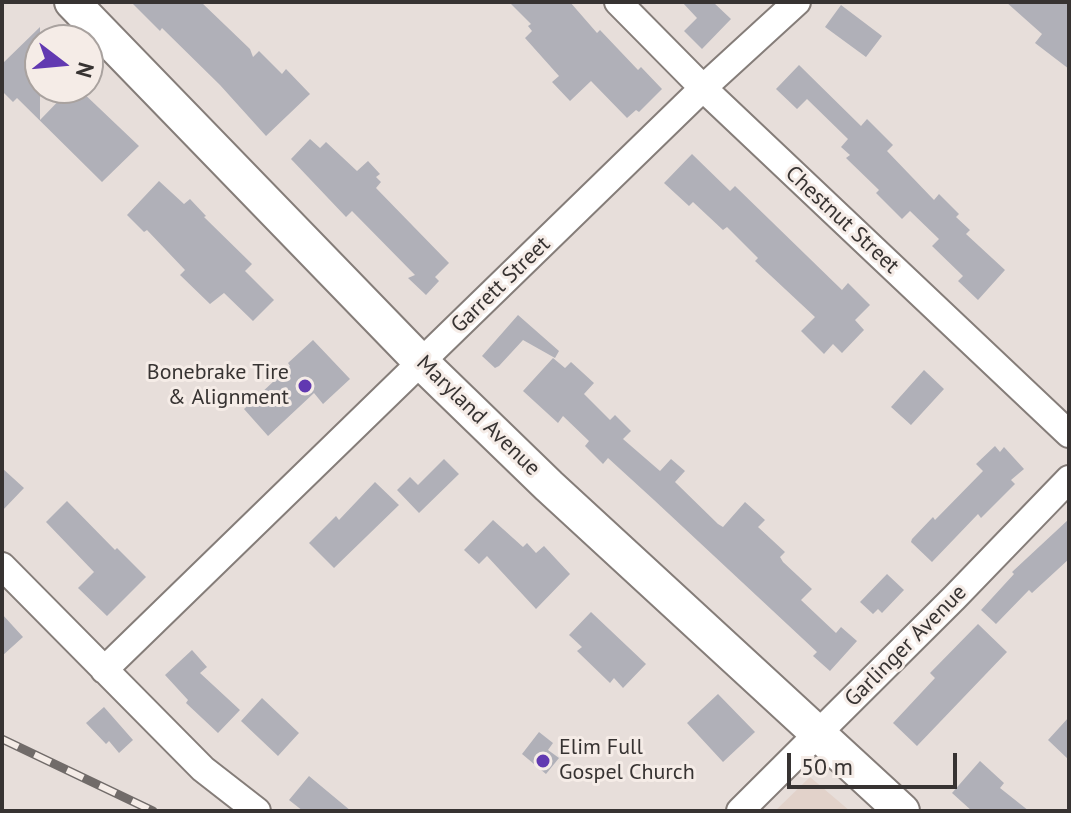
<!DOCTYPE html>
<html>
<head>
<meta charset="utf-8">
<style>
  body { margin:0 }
  #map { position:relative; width:1071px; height:813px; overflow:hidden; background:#e7deda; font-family:"PT Sans",sans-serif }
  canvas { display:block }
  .frame { position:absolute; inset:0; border:4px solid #373332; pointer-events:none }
  .north { position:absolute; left:24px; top:24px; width:80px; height:80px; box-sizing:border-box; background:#f5ece7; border:2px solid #a9a29f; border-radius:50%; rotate:106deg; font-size:22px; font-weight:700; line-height:32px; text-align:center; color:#373332 }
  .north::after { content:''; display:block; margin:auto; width:28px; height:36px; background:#6139b1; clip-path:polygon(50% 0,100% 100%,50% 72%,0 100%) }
  .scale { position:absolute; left:787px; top:753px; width:170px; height:36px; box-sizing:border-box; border:4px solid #373332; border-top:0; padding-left:10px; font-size:24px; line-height:28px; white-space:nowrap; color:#373332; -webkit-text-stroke:6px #f5ece7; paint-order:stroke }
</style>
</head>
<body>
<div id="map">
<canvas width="1071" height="813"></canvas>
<div class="frame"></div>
<div class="north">N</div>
<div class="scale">50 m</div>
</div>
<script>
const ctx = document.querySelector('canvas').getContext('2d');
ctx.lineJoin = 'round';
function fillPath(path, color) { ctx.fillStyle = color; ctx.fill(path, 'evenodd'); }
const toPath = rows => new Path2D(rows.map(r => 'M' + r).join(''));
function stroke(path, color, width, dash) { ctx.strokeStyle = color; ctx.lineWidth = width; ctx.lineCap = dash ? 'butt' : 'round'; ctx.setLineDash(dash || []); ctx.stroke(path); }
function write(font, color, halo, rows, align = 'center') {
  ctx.font = font + ' "PT Sans",sans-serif'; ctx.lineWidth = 6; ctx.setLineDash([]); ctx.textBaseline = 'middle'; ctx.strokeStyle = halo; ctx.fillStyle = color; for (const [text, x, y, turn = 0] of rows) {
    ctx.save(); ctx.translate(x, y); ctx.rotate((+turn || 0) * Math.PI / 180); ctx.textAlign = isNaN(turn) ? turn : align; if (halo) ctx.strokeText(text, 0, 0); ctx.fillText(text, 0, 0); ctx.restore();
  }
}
fillPath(toPath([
  [810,777,850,811,775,811]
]), '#e2d2ca');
fillPath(toPath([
  [131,2,201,2,250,49,253,57,259,51,282,74,286,69,310,94,266,136,220,85,162,28,160,31],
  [509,2,570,2,597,33,600,30,638,70,641,67,662,89,639,112,636,110,627,118,591,81,570,101,552,82,559,76,525,38,532,31,528,26,531,24],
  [682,2,713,2,731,19,702,49,684,31,697,18],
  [1006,2,1069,2,1069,69,1035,43,1042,34],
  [841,5,882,36,866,57,825,27],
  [40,27,40,120,71,88,78,88,139,146,102,182,17,98,13,102,2,91,2,64],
  [799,65,861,126,867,119,893,145,887,151,934,200,939,194,959,214,956,217,970,230,966,234,1005,270,978,300,958,281,963,276,932,246,939,239,910,211,902,219,876,193,879,190,846,158,850,155,841,147,848,139,807,99,797,109,776,89],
  [310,139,320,148,326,142,357,171,368,161,380,174,376,177,381,182,376,188,449,263,435,277,439,281,426,295,408,278,415,275,352,211,346,217,291,159],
  [692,154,730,191,735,186,842,290,848,283,870,305,855,320,864,330,842,353,833,344,824,354,801,331,815,317,755,261,758,258,727,227,723,230,693,202,689,206,664,183],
  [159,181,184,204,190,199,206,216,204,217,252,264,245,271,274,300,253,321,224,293,210,304,180,275,185,270,147,230,144,232,127,215],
  [518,315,559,351,555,358,523,340,499,366,495,368,482,356],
  [313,340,350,379,323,404,314,393,268,436,244,409,290,366,288,363],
  [553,358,565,368,571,362,594,383,584,394,610,420,615,415,631,431,623,439,660,471,671,459,685,471,675,482,718,524,723,527,745,502,765,520,758,527,785,552,780,557,783,562,812,589,801,600,836,633,841,627,857,641,830,671,813,656,817,652,654,500,608,458,603,464,585,446,589,441,563,416,558,423,523,391],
  [924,370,944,389,911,425,891,407],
  [995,446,1000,452,1004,447,1024,469,1011,480,1015,484,981,518,978,514,932,562,911,542,912,539,933,517,935,520,983,471,976,464],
  [444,459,459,474,419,513,397,490,410,477,418,485],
  [2,468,24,488,2,511],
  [375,482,399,505,334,568,309,543,336,516,339,520],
  [67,501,115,550,117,548,146,577,107,616,78,588,94,572,46,522],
  [1069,519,1069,559,1032,593,1029,590,996,624,981,610,1014,574,1012,572],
  [493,520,523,547,527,543,536,553,544,546,570,574,536,609,487,556,479,564,464,550],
  [887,574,904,590,882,613,878,609,873,614,860,602],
  [591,612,646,664,623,688,614,678,610,683,577,651,582,647,569,635],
  [2,614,23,637,2,656],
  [978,624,1007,652,917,746,893,723,935,678,930,673],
  [192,650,207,667,200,673,240,710,218,733,186,703,188,700,165,675],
  [718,694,755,732,723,762,687,723],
  [262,698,299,733,278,756,241,721],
  [104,707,133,740,119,753,109,741,106,744,86,723],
  [1069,717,1069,760,1048,740],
  [539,732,553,743,548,750,559,758,546,774,522,754],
  [980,761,1004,783,1000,788,1029,811,972,811,952,793],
  [309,776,351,811,303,811,289,800]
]), '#b0b0b8');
const minor = toPath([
  [618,2,703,88,1069,434],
  [2,566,203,769,257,811],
  [104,670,703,88,797,2],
  [740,811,955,597,1069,479]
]);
const tertiary = toPath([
  [72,2,421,362,549,486,902,811]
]);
stroke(minor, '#857d79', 30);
stroke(tertiary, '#857d79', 38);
stroke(minor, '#fff', 26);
stroke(tertiary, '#fff', 34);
const rail = toPath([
  [2,739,153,811]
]);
stroke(rail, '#716b69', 9);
stroke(rail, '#f5ece7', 6, [18]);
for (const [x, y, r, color] of [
  [305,386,8,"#6139b1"],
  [543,761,8,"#6139b1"]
]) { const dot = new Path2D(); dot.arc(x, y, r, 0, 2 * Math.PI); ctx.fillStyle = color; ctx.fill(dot); stroke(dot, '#f5ece7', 3); }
write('22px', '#373332', '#f5ece7', [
  ["Chestnut Street",842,220,43],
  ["Garrett Street",501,285,-44],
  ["Maryland Avenue",478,416,44],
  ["Garlinger Avenue",906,646,-45]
]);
write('22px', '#373332', '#f5ece7', [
  ["Bonebrake Tire",289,373],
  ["& Alignment",289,398],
  ["Elim Full",559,748,"left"],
  ["Gospel Church",559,773,"left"]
], 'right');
</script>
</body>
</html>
